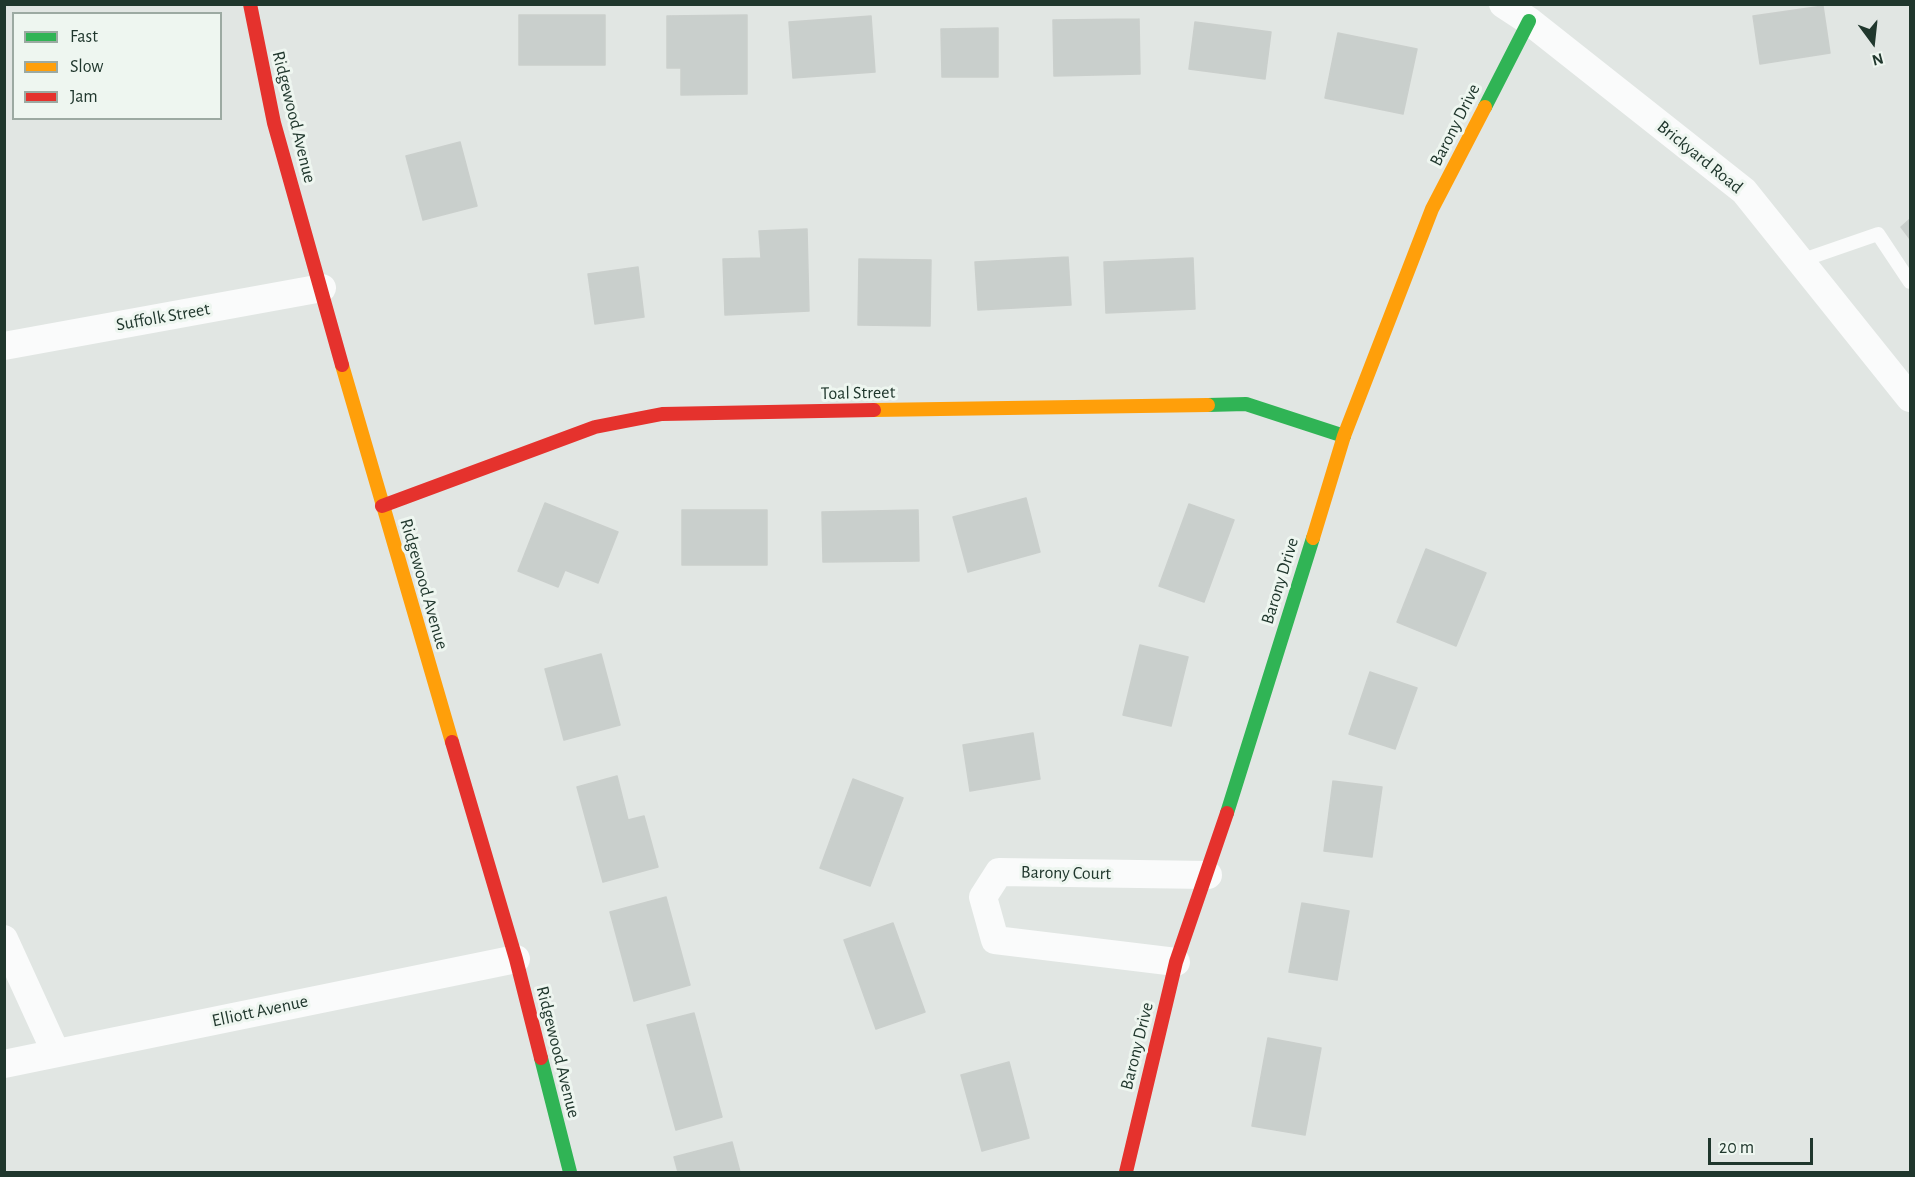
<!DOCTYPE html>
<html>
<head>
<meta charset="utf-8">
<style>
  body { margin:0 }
  #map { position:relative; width:1915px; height:1177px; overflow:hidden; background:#e1e6e3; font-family:"Alegreya Sans",sans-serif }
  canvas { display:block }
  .frame { position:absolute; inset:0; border:6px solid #20372d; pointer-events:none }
  .legend { position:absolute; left:12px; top:12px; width:210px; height:108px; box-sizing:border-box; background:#eef6f0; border:2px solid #9caaa2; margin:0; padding:8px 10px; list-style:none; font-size:18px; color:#20372d }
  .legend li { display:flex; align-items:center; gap:12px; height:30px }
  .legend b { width:30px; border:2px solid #9caaa2 }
  .north { position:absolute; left:1843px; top:12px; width:60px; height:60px; -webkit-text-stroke:4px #eef6f0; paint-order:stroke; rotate:165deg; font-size:16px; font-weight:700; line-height:24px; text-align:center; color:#20372d }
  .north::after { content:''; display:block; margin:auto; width:21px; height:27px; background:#20372d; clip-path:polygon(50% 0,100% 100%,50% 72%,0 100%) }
  .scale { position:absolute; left:1708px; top:1138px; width:105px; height:27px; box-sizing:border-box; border:3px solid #20372d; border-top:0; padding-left:8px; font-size:18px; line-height:21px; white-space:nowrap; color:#20372d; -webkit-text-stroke:4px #eef6f0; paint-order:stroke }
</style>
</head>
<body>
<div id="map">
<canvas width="1915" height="1177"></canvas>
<div class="frame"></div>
<ul class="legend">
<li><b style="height:8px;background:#30b455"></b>Fast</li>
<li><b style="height:8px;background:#ff9f0a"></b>Slow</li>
<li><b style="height:8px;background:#e5322d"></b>Jam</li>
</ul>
<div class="north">N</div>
<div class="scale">20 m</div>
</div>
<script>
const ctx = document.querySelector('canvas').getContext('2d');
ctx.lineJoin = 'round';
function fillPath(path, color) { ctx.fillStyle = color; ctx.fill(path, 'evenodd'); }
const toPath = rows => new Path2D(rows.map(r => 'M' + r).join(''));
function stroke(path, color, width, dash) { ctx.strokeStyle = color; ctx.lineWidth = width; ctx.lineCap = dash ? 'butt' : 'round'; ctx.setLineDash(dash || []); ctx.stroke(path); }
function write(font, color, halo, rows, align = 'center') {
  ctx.font = font + ' "Alegreya Sans",sans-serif'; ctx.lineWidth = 6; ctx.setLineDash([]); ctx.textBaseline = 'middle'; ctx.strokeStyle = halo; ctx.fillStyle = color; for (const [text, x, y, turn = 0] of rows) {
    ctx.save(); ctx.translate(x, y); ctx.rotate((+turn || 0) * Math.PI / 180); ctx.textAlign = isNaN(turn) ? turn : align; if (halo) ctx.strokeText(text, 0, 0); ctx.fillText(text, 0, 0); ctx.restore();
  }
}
const building = toPath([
  [1823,6,1830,53,1760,64,1753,16,1823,6],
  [519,15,605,15,605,65,519,65,519,15],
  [747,15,747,94,681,95,681,68,667,68,667,16,747,15],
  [871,16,875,72,793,78,789,22,871,16],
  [1139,19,1140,74,1054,76,1053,20,1139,19],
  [1195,22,1271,32,1265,79,1189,69,1195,22],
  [998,28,998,77,942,77,941,29,998,28],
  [1338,33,1417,49,1403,114,1325,98,1338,33],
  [460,142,477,206,423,220,406,156,460,142],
  [1910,219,1910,239,1901,227,1910,219],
  [807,229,809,311,725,315,723,259,761,258,759,231,807,229],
  [1068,257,1071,305,978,310,975,262,1068,257],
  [1193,258,1195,309,1106,313,1104,262,1193,258],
  [859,259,931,260,930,326,858,325,859,259],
  [638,267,644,317,595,324,588,274,638,267],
  [1026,498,1040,552,968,572,953,517,1026,498],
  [545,503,618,532,598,583,565,570,558,587,518,571,545,503],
  [1189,504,1234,520,1204,602,1159,586,1189,504],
  [682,510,767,510,767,565,682,565,682,510],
  [918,510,919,561,823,562,822,512,918,510],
  [1426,549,1486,573,1456,646,1397,622,1426,549],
  [1140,645,1188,657,1171,726,1123,715,1140,645],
  [601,654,620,725,564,740,545,669,601,654],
  [1370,672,1417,688,1395,749,1349,734,1370,672],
  [1033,733,1040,779,970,791,963,745,1033,733],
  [617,776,628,820,644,816,658,867,603,882,577,787,617,776],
  [853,779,903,798,870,886,820,868,853,779],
  [1333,781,1382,787,1372,857,1324,851,1333,781],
  [666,897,690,985,634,1001,610,912,666,897],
  [1302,903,1349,911,1337,980,1289,972,1302,903],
  [893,923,925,1012,876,1029,844,940,893,923],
  [694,1013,722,1117,676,1130,647,1025,694,1013],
  [1268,1038,1321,1048,1305,1135,1252,1126,1268,1038],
  [1009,1062,1029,1138,982,1151,961,1075,1009,1062],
  [732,1142,740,1172,678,1172,674,1157,732,1142]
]);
fillPath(building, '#c9cfcc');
stroke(building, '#cacfcc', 1.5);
stroke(toPath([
  [1800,261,1878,234,1910,282]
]), '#fafbfb', 14);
stroke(toPath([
  [1503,4,1529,21,1744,191,1910,398],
  [4,346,322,288],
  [4,939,56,1053],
  [1176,962,995,940,983,897,999,872,1208,875],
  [4,1064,516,959]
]), '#fafbfb', 28);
stroke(toPath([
  [1485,107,1529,21],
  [1208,405,1246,404,1344,436],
  [1227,813,1313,538],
  [541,1058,570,1172]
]), '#30b455', 14);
stroke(toPath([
  [342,365,452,742],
  [874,410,1208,405],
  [1313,538,1344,436,1432,209,1485,107]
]), '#ff9f0a', 14);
stroke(toPath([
  [250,4,274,123,342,365],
  [382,506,595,427,662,414,874,410],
  [452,742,516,959,541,1058],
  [1126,1172,1176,962,1227,813]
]), '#e5322d', 14);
write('18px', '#20372d', '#eef6f0', [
  ["Ridgewood Avenue",294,117,76],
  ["Barony Drive",1455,125,-63],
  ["Brickyard Road",1700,157,39],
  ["Suffolk Street",163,317,-10],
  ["Toal Street",858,393,-1],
  ["Barony Drive",1280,581,-73],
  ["Ridgewood Avenue",424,584,74],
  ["Barony Court",1066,873,1],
  ["Elliott Avenue",260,1011,-12],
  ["Barony Drive",1137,1046,-76],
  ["Ridgewood Avenue",558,1052,76]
]);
</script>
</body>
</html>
